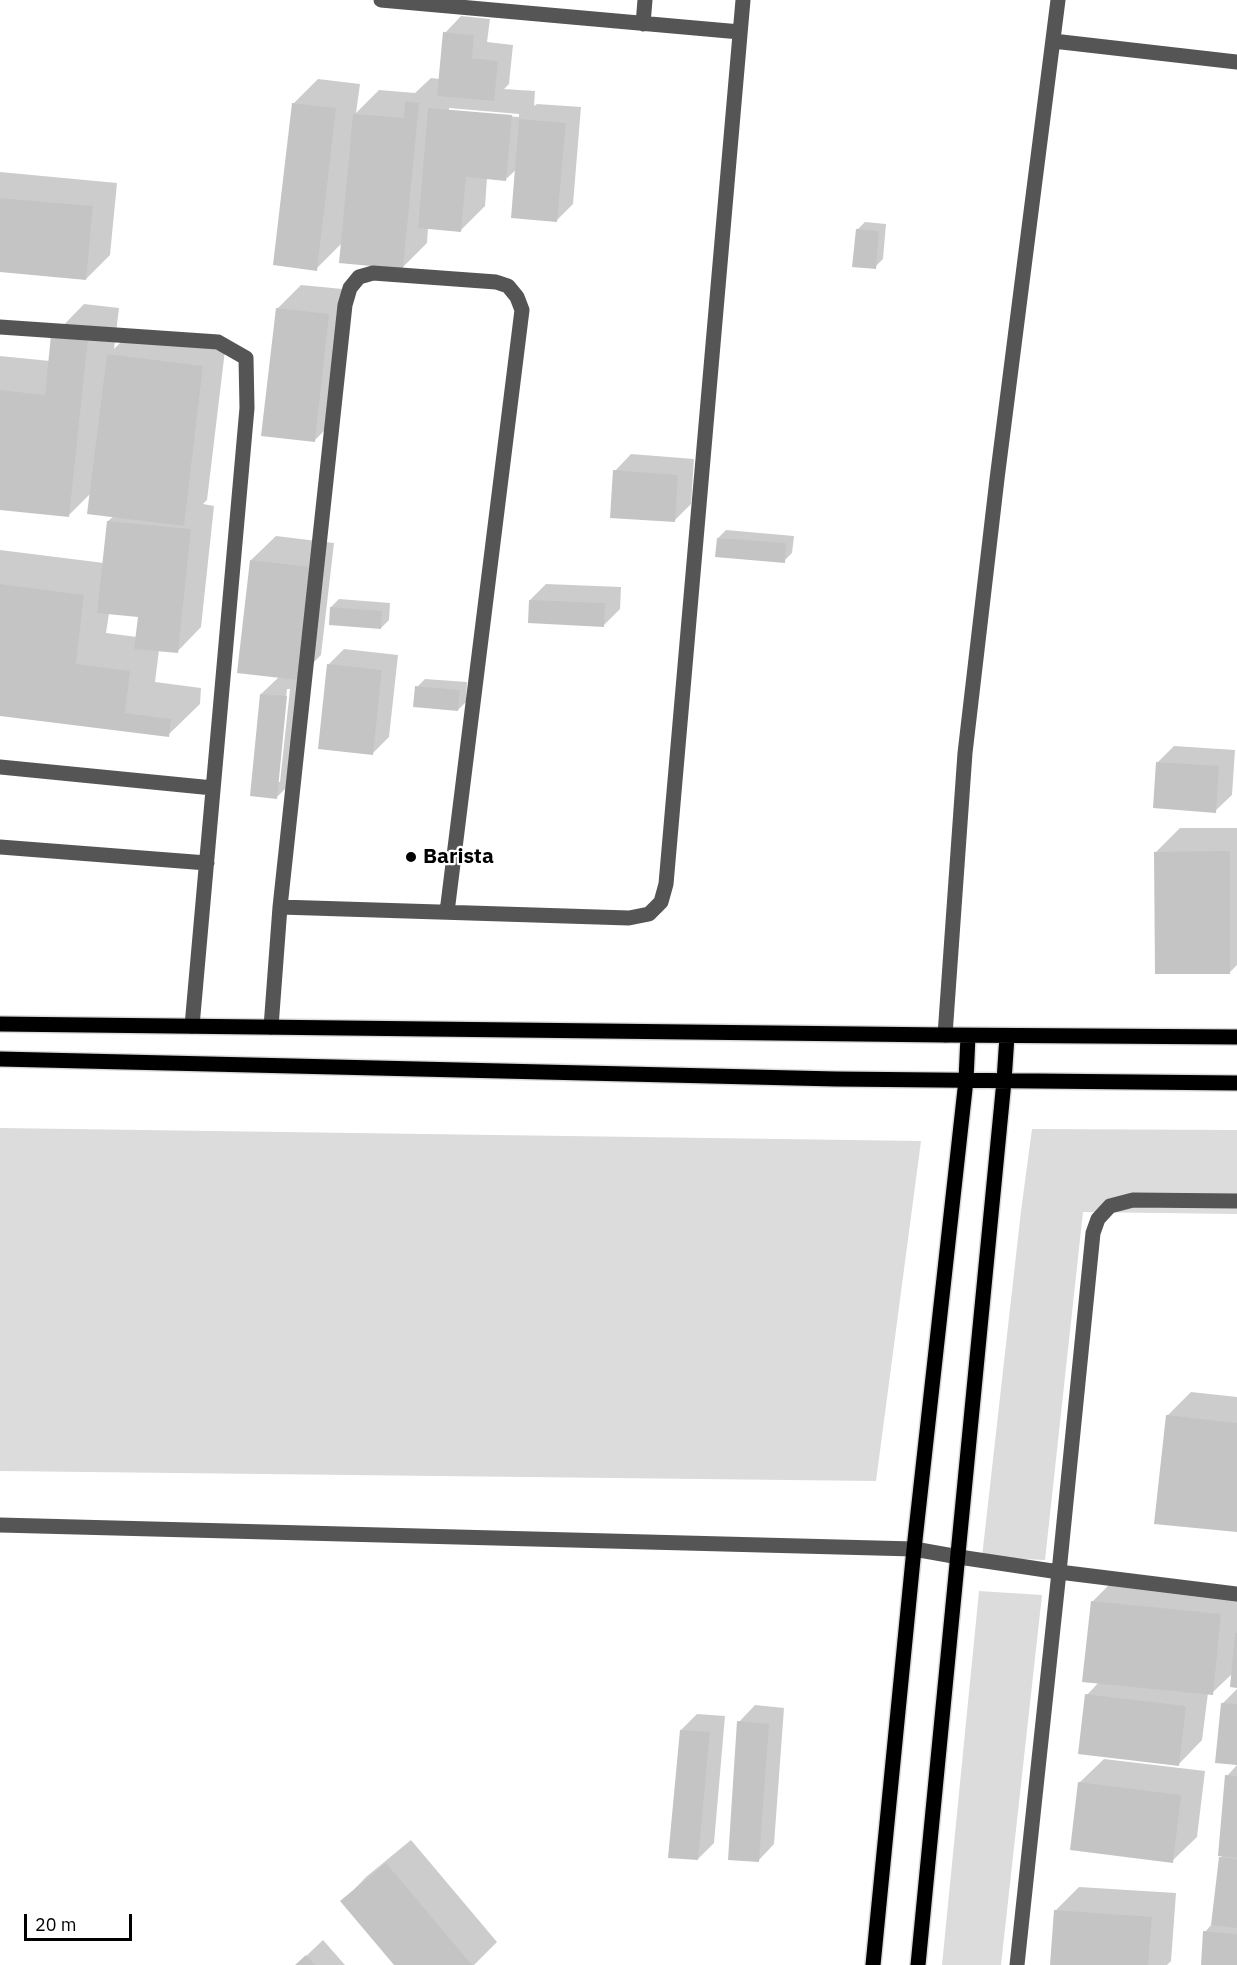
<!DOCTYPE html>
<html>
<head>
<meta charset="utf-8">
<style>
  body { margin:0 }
  #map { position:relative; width:1237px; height:1965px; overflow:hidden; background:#fff; font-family:"IBM Plex Sans",sans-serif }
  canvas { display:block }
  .scale { position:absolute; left:24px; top:1914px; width:108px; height:27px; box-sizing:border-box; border:3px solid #000; border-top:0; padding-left:8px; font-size:18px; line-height:21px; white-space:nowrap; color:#000; -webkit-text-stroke:4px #fff; paint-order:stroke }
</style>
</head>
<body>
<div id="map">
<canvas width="1237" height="1965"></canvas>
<div class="scale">20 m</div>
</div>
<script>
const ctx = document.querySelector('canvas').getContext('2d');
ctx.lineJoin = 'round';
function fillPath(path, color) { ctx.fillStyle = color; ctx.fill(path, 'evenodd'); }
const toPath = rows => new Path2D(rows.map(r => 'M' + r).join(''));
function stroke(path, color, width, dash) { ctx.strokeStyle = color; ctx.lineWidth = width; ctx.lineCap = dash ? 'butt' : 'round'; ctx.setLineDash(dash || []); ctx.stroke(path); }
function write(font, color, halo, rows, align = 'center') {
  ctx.font = font + ' "IBM Plex Sans",sans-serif'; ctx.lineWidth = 4.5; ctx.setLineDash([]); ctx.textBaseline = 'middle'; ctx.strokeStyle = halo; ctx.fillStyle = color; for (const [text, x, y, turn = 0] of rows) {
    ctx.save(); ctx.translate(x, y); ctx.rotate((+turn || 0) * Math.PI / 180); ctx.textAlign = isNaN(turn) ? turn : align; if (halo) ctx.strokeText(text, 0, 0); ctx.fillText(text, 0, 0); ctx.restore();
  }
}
fillPath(toPath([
  [0,1128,921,1141,876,1481,0,1471],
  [1032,1129,1237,1130,1237,1214,1083,1212,1045,1560,982,1557,1021,1211],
  [979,1591,1042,1595,1001,1965,942,1965]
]), '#dcdcdc');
fillPath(toPath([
  [461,16,490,19,487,42,513,45,509,84,504,89,535,91,534,106,537,104,581,107,573,204,557,220,517,169,506,179,487,178,485,206,461,230,428,228,427,243,402,268,342,243,316,269,293,104,318,79,360,84,356,113,379,90,415,93,431,78,440,79,445,33],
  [449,108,519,114,519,117,449,111],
  [0,172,117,183,110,255,86,279,0,271],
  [865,222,886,224,883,259,875,267,857,230],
  [301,285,353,290,339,416,314,441,277,309],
  [84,304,119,308,114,349,133,330,226,342,207,500,203,504,214,506,201,627,177,652,159,650,155,682,201,688,200,704,168,735,0,714,0,550,104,563,108,521,114,516,91,493,68,516,0,508,0,356,50,361,53,336],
  [109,613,139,616,137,637,106,633],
  [631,454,694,459,691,504,674,521,615,471],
  [726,530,794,536,792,553,784,561,718,538],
  [276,536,334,543,321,655,296,680,303,680,293,781,276,798,261,694,279,677,251,560],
  [287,689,290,689,280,782,277,782],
  [546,584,621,587,620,609,604,625,530,600],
  [339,599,390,603,389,620,381,628,331,607],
  [344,649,398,655,389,737,373,753,328,665],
  [425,679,467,682,466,702,458,710,417,687],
  [1174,746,1235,750,1232,795,1215,811,1158,762],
  [1180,828,1237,828,1237,965,1230,972,1156,852],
  [1191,1392,1237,1397,1237,1531,1167,1416],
  [1116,1578,1237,1589,1237,1686,1233,1673,1212,1693,1208,1693,1202,1740,1178,1765,1087,1695,1099,1682,1092,1602],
  [1237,1689,1237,1764,1222,1704],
  [755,1705,784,1708,774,1844,758,1861,739,1722],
  [697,1714,725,1716,714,1843,698,1859,681,1730],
  [1104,1759,1205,1771,1197,1837,1172,1861,1079,1783],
  [1237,1765,1237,1965,1202,1965,1205,1932,1212,1924,1220,1858,1223,1855,1227,1776],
  [411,1840,497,1942,474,1965,395,1965,342,1902,366,1877],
  [1079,1887,1176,1893,1171,1961,1167,1965,1052,1965,1055,1911],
  [323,1940,345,1965,296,1965,302,1960]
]), '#0003');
fillPath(toPath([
  [443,32,474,35,472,58,498,61,494,101,437,96],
  [405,101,419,103,403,269,339,263,353,114,404,118],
  [292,103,336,108,317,271,273,265],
  [428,108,512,115,506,181,466,177,461,232,418,228],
  [519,119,566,123,557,222,511,218],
  [0,198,93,206,86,280,0,272],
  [856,229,879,231,876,269,852,267],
  [276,308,329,314,315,442,261,436],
  [51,335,88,339,69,517,0,510,0,390,45,395],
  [107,354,203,366,184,526,87,514],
  [613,470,678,475,675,522,610,518],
  [107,521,191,529,178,653,134,649,138,617,97,613],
  [717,538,786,543,785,563,715,557],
  [250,560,310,567,298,680,237,673],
  [0,584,84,595,76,664,130,671,125,713,171,719,169,737,0,716],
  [529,600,605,603,604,627,528,623],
  [330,607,382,611,381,629,329,625],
  [327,664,382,670,373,755,318,749],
  [415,686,460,690,458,711,413,707],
  [260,694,287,696,277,799,250,796],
  [1156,762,1219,766,1216,813,1153,808],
  [1230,851,1230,974,1155,974,1154,852],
  [1166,1415,1237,1423,1237,1532,1154,1524],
  [1091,1601,1221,1614,1213,1695,1082,1682],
  [1235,1633,1237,1633,1237,1688,1230,1687],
  [1085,1694,1186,1706,1179,1766,1078,1754],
  [1221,1703,1237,1704,1237,1765,1215,1763],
  [737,1721,769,1724,759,1862,728,1860],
  [680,1730,710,1732,698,1860,668,1858],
  [1225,1775,1237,1776,1237,1858,1218,1856],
  [1078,1782,1181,1795,1173,1863,1070,1850],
  [1219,1857,1237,1859,1237,1928,1211,1925],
  [386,1863,472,1965,394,1965,340,1901],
  [1054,1910,1152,1917,1148,1965,1050,1965],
  [1203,1931,1237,1934,1237,1965,1201,1965],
  [306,1955,315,1965,295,1965]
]), '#c4c4c4');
const major = toPath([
  [0,1024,945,1035,1237,1037],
  [0,1059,836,1079,1237,1083],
  [873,1965,914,1549,966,1080,968,1036],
  [918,1965,1004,1081,1007,1036]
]);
stroke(major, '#dbdbdb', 18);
stroke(toPath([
  [381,0,740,32],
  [643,24,645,0],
  [1053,41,1237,62],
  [0,327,218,342,246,358,247,408,192,1026],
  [0,767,213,788],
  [0,847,207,863],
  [280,907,629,918,649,914,661,902,666,884,743,0],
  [271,1027,280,907,345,305,350,288,359,277,373,273,496,282,508,286,517,297,522,310,447,912],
  [945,1035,965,753,997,479,1058,0],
  [0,1525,914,1549,959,1557,1059,1572,1237,1594],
  [1017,1965,1059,1572,1093,1233,1098,1219,1110,1206,1133,1200,1237,1201]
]), '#555', 15);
stroke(major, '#000', 15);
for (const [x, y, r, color] of [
  [411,857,6,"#000"]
]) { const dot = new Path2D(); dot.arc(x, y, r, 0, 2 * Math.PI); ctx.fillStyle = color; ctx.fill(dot); stroke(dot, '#fff', 2); }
write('bold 21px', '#000', '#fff', [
  ["Barista",423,857]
], 'left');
</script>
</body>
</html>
